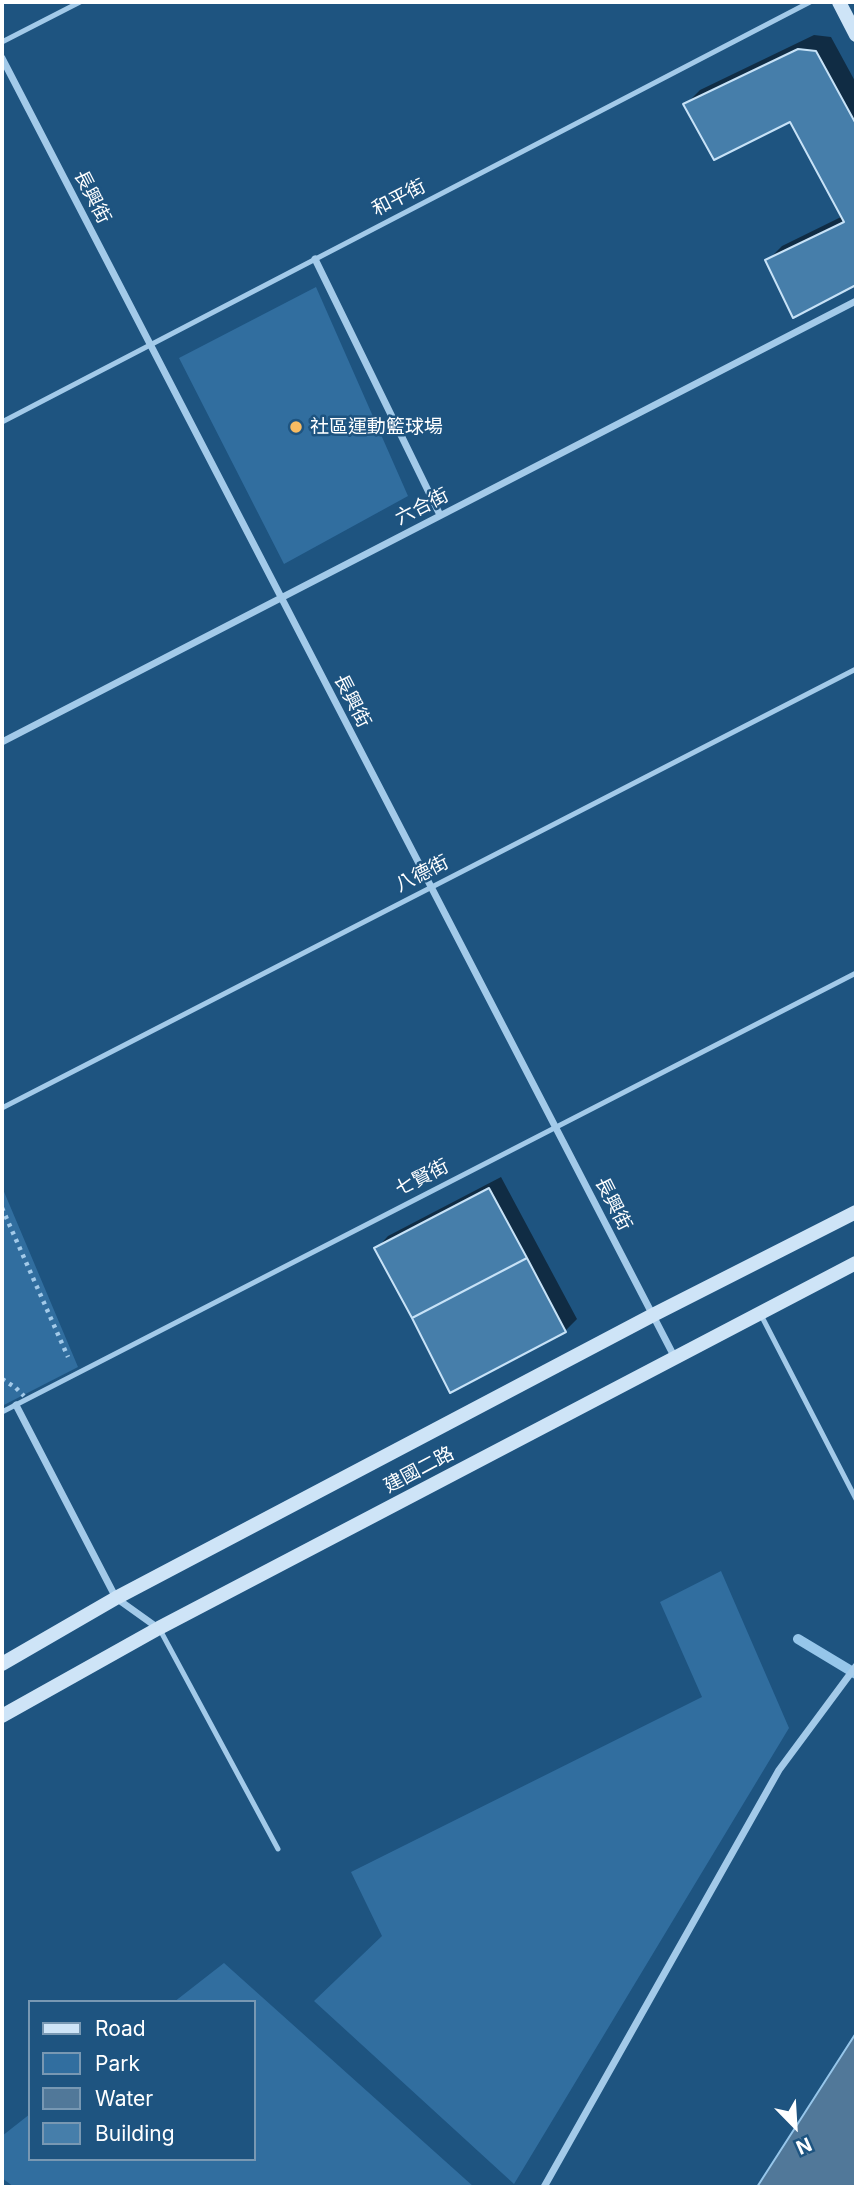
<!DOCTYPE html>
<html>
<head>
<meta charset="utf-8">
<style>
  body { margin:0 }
  #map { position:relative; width:858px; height:2189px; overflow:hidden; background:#1e5480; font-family:Inter,sans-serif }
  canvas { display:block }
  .frame { position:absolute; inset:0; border:4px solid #fff; pointer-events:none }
  .legend { position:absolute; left:28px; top:2000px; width:228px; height:161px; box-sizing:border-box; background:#1e5480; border:2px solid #7898b3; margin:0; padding:9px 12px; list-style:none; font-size:21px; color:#fff }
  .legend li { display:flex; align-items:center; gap:14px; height:35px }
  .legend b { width:35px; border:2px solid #7898b3 }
  .north { position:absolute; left:760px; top:2091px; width:70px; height:70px; -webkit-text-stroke:5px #1e5480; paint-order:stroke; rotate:156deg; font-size:19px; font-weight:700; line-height:28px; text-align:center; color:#fff }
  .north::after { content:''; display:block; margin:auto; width:24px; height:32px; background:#fff; clip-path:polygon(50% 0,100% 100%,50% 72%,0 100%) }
</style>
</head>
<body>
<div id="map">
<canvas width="858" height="2189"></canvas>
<div class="frame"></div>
<ul class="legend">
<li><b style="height:9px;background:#cee4f7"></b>Road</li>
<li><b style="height:19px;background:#316e9f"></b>Park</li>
<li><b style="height:19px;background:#517899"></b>Water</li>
<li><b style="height:19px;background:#467eaa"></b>Building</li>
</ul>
<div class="north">N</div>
</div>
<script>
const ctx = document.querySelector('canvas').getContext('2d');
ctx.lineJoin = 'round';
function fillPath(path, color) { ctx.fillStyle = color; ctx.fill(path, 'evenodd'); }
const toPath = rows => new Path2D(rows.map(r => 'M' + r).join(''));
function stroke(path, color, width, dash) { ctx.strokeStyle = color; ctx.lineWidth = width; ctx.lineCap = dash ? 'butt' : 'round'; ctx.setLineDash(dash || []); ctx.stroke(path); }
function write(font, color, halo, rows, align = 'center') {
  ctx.font = font + ' Inter,"Noto Sans TC",sans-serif'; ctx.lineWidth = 5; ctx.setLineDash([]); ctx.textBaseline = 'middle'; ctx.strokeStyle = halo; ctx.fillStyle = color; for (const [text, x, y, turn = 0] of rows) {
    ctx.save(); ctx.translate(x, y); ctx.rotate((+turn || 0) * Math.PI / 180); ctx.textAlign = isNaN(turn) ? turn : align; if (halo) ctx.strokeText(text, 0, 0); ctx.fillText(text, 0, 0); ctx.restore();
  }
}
fillPath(toPath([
  [316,287,408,496,284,564,179,358],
  [2,1187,78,1367,2,1406],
  [721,1571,789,1728,514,2184,314,2001,382,1936,351,1872,702,1697,660,1602],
  [224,1963,474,2187,14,2187,2,2178,2,2136,30,2114,30,2159,254,2159,254,2002,174,2002]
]), '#316e9f');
const water = toPath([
  [856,2033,856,2187,757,2187,856,2033]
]);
fillPath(water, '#517899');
stroke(water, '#96c6ea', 2);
fillPath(toPath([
  [814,35,831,37,856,83,856,283,794,316,767,261,782,246,843,216,791,119,685,105,700,90],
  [501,1177,577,1319,565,1331,377,1248,388,1236]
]), '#0007');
stroke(toPath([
  [798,1639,856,1674]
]), '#96c6ea', 10);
const building = toPath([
  [798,49,816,51,856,124,856,285,793,318,765,260,844,222,790,122,714,160,683,104,798,49],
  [489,1188,527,1258,412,1318,374,1248,489,1188],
  [527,1258,566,1332,450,1393,412,1318,527,1258]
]);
fillPath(building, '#467eaa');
stroke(building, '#c7e2f7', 2);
stroke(toPath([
  [2,1208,68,1357],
  [2,1379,13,1386]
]), '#a3cae9', 4.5, [3.5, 5]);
stroke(toPath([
  [2,42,80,2],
  [2,422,810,2],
  [2,1108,856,669],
  [761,1315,856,1499],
  [2,1412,856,973],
  [159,1628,278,1849]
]), '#a3cae9', 5);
stroke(toPath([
  [2,58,675,1358],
  [315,259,440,515],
  [2,742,856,301],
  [16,1405,116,1598,158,1628],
  [544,2187,779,1770,856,1666]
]), '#a3cae9', 7);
stroke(toPath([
  [839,2,856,35],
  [2,1664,116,1598,653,1315,856,1212],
  [2,1716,159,1628,856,1263]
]), '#cee4f7', 14);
stroke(toPath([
  [16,1388,24,1396]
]), '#a3cae9', 4.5, [3.5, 5]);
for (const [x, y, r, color] of [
  [296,427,7,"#f8bc62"]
]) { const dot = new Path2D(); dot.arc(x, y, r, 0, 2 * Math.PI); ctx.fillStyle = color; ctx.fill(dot); stroke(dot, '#1e5480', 2.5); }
write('19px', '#fff', '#1e5480', [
  ["長興街",92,197,63],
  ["和平街",399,198,-27],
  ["六合街",422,507,-27],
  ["長興街",352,701,63],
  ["八德街",422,874,-27],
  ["七賢街",422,1178,-27],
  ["長興街",613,1204,63],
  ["建國二路",419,1470,-28]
]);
write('19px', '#fff', '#1e5480', [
  ["社區運動籃球場",310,427]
], 'left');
</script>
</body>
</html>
